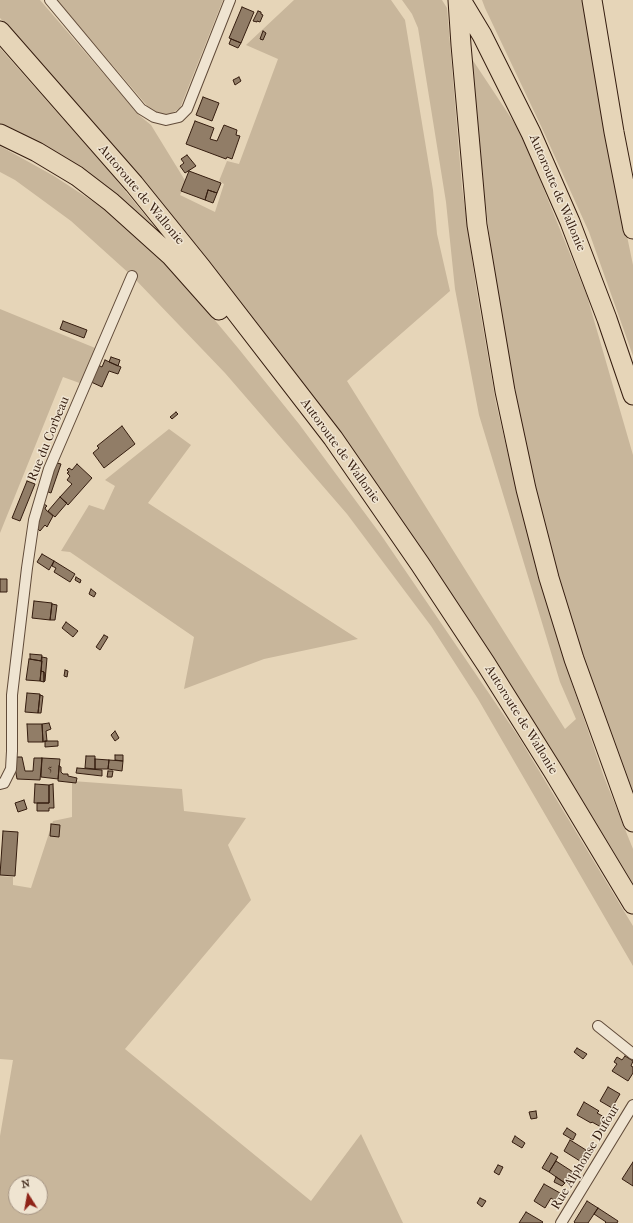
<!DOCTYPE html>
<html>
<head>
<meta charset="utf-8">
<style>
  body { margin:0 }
  #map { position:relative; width:633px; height:1223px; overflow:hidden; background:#e6d5b8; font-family:"IM FELL French Canon",serif }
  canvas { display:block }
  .north { position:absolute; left:8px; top:1175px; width:40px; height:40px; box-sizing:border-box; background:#efe4d1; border:1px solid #a59483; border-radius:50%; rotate:349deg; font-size:11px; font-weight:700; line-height:16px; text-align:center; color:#351d0f }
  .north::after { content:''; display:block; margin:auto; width:14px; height:18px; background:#8f2418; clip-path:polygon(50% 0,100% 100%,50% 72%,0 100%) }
</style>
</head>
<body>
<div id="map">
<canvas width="633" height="1223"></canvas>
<div class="north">N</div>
</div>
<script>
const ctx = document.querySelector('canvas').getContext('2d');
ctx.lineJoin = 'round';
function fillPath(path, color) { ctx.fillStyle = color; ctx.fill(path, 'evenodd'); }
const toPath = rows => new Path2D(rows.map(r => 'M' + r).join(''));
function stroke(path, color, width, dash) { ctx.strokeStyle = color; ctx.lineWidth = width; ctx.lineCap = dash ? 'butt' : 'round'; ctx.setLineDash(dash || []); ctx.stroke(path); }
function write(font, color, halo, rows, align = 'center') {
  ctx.font = font + ' "IM FELL French Canon",serif'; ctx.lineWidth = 3; ctx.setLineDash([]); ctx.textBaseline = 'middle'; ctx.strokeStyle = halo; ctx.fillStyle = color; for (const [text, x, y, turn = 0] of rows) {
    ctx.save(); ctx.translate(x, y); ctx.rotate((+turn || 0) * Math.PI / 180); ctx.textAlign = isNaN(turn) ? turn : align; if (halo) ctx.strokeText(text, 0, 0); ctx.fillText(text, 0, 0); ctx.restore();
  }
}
fillPath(toPath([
  [0,0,40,0,140,116,151,125,186,182,180,195,215,212,224,184,219,181,227,161,239,164,278,59,246,45,294,0,391,0,405,20,433,190,437,234,450,291,347,381,565,729,576,719,560,682,479,415,455,289,446,202,418,28,412,14,402,0,442,0,447,8,462,187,476,287,496,403,514,480,539,578,572,684,604,777,633,849,633,891,323,411,273,344,139,176,0,18],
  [57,0,223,0,180,108,172,113,161,115,149,108],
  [482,0,584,0,610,154,633,265,633,356,589,232,541,126,485,8],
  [0,48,108,170,158,231,157,231,0,126],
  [470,56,521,133,587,296,633,455,633,799,605,730,553,563,530,466,497,298,474,110],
  [0,146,54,176,103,208,148,246,193,294,238,348,299,424,381,535,518,736,633,926,633,966,478,699,431,626,347,514,225,373,132,276,71,221,15,180,0,172],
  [0,309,100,350,85,385,63,377,0,533],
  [169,429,191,445,148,503,358,639,264,659,184,689,194,637,70,552,61,551,89,505,104,510,115,486,105,480],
  [72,781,182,789,184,811,246,818,228,845,251,900,125,1049,311,1201,361,1134,403,1223,0,1223,0,1136,13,1060,0,1059,0,876,13,877,13,885,31,888,53,821,72,817],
  [16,1183,40,1183,40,1207,16,1207]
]), '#c8b69b');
const building = toPath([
  [242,7,254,12,241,43,229,38,242,7],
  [258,11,261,12,261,14,263,15,260,22,257,21,257,22,253,21,258,11],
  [263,31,266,33,263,40,260,39,263,31],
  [231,39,241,43,238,48,229,44,231,39],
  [239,77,241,81,235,85,233,80,239,77],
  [203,97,219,103,212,121,196,115,203,97],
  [195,121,214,128,210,139,217,141,224,125,237,130,236,135,240,136,232,159,227,157,226,159,186,144,195,121],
  [187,155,196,166,185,173,180,166,184,163,181,159,187,155],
  [189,171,221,183,217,193,208,190,205,200,181,191,189,171],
  [208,190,217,193,213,203,205,200,208,190],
  [63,321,87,330,84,338,60,329,63,321],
  [111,357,120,360,118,366,109,362,111,357],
  [105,360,121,367,118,374,109,371,102,387,89,381,96,364,102,367,105,360],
  [176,412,178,414,172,419,170,417,176,412],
  [122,426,135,444,104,468,93,453,99,448,97,446,122,426],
  [53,462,61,464,51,493,43,490,53,462],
  [77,464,92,478,68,505,60,497,72,484,67,480,70,476,67,473,69,472,67,470,69,468,72,470,77,464],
  [27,481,35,484,20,521,12,518,27,481],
  [60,497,67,503,55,517,48,511,60,497],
  [41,502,47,506,45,508,46,510,53,516,47,527,45,525,40,531,35,526,41,502],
  [42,554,54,561,49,570,37,562,42,554],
  [54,561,75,574,70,582,54,572,56,568,52,566,54,561],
  [76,577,81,580,80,583,75,580,76,577],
  [0,579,7,579,7,592,0,592,0,579],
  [91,589,96,593,94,597,89,594,91,589],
  [34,601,52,603,50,620,32,618,34,601],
  [52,604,57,605,55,620,50,620,52,604],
  [66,622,78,631,73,637,62,628,66,622],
  [104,635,108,637,100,650,96,647,104,635],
  [30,654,42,655,41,661,30,659,30,654],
  [42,657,47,658,45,681,44,682,44,672,41,671,42,657],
  [29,659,42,661,40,681,26,680,29,659],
  [65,670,68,671,67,677,64,676,65,670],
  [41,671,44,672,44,682,40,681,41,671],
  [27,693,40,694,38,713,25,712,27,693],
  [40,695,43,696,41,713,38,713,40,695],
  [49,723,51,729,46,731,47,741,43,742,42,724,49,723],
  [27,724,42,724,43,742,28,742,27,724],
  [115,731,119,738,115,741,111,735,115,731],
  [45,741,58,741,58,746,45,747,45,741],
  [115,755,123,755,123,761,115,760,115,755],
  [86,756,95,756,95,769,85,768,86,756],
  [13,757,22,757,25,771,33,771,34,758,42,758,40,780,17,779,13,757],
  [42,758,60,759,58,779,41,777,42,758],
  [95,759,109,760,108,769,95,769,95,759],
  [109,760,123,761,122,771,108,769,109,760],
  [59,766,61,767,61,772,63,774,68,774,68,776,77,778,76,783,58,781,59,766],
  [77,768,102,770,102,776,76,773,77,768],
  [108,771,113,771,112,777,107,777,108,771],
  [35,784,49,785,49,803,34,803,35,784],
  [53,784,54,808,49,808,49,811,37,811,37,803,49,803,49,785,53,784],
  [24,800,27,809,18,812,15,803,24,800],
  [51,824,60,825,59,837,50,836,51,824],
  [3,831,18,832,15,876,0,875,3,831],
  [577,1048,587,1054,583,1059,574,1052,577,1048],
  [625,1056,633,1061,631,1066,633,1067,633,1073,628,1081,612,1071,617,1064,614,1062,617,1057,622,1060,625,1056],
  [608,1087,620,1094,612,1108,600,1101,608,1087],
  [584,1102,599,1111,597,1113,606,1118,601,1127,592,1122,591,1123,577,1115,584,1102],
  [536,1111,537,1118,531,1119,529,1112,536,1111],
  [567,1128,576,1134,573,1140,563,1134,567,1128],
  [515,1136,525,1143,522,1148,512,1142,515,1136],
  [570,1140,586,1150,580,1161,564,1151,570,1140],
  [551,1153,558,1157,549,1172,542,1168,551,1153],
  [556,1161,573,1172,565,1183,549,1172,556,1161],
  [633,1162,633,1186,622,1179,633,1162],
  [498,1165,503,1167,499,1175,494,1172,498,1165],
  [556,1177,565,1183,562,1186,554,1182,556,1177],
  [544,1184,560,1193,555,1201,551,1198,545,1208,534,1201,544,1184],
  [480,1198,486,1201,482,1207,477,1203,480,1198],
  [587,1201,598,1208,588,1223,575,1223,574,1222,587,1201],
  [598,1208,618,1221,617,1223,605,1223,606,1222,594,1214,598,1208],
  [526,1212,543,1222,542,1223,519,1223,526,1212]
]);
fillPath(building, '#917d67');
stroke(building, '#351d0f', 1);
const street = toPath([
  [50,0,141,109,154,117,166,120,179,117,187,109,230,0],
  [0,784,4,783,11,769,12,751,12,695,27,568,34,520,49,469,132,276],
  [598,1026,633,1054],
  [561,1223,633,1105]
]);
const highway = toPath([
  [458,0,461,45,477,225,505,391,526,489,549,578,574,659,633,822],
  [461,0,482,35,531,133,570,222,607,319,633,395],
  [592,0,614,132,633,229],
  [0,31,134,184,201,267,333,438,420,564,486,664,553,771,633,904],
  [0,134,37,152,77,176,111,202,171,256,219,310]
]);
stroke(street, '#614b39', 12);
stroke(highway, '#351d0f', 21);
stroke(street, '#efe4d1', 10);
stroke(highway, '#e6d5b8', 19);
write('11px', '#4c3525', null, [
  ["5",50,769]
]);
write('13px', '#351d0f', '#efe4d1', [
  ["Autoroute de Wallonie",557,193,67],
  ["Autoroute de Wallonie",141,195,50],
  ["Rue du Corbeau",49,439,-68],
  ["Autoroute de Wallonie",340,451,54],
  ["Autoroute de Wallonie",521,720,58],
  ["Rue Alphonse Dufour",586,1157,-59]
]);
</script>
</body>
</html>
